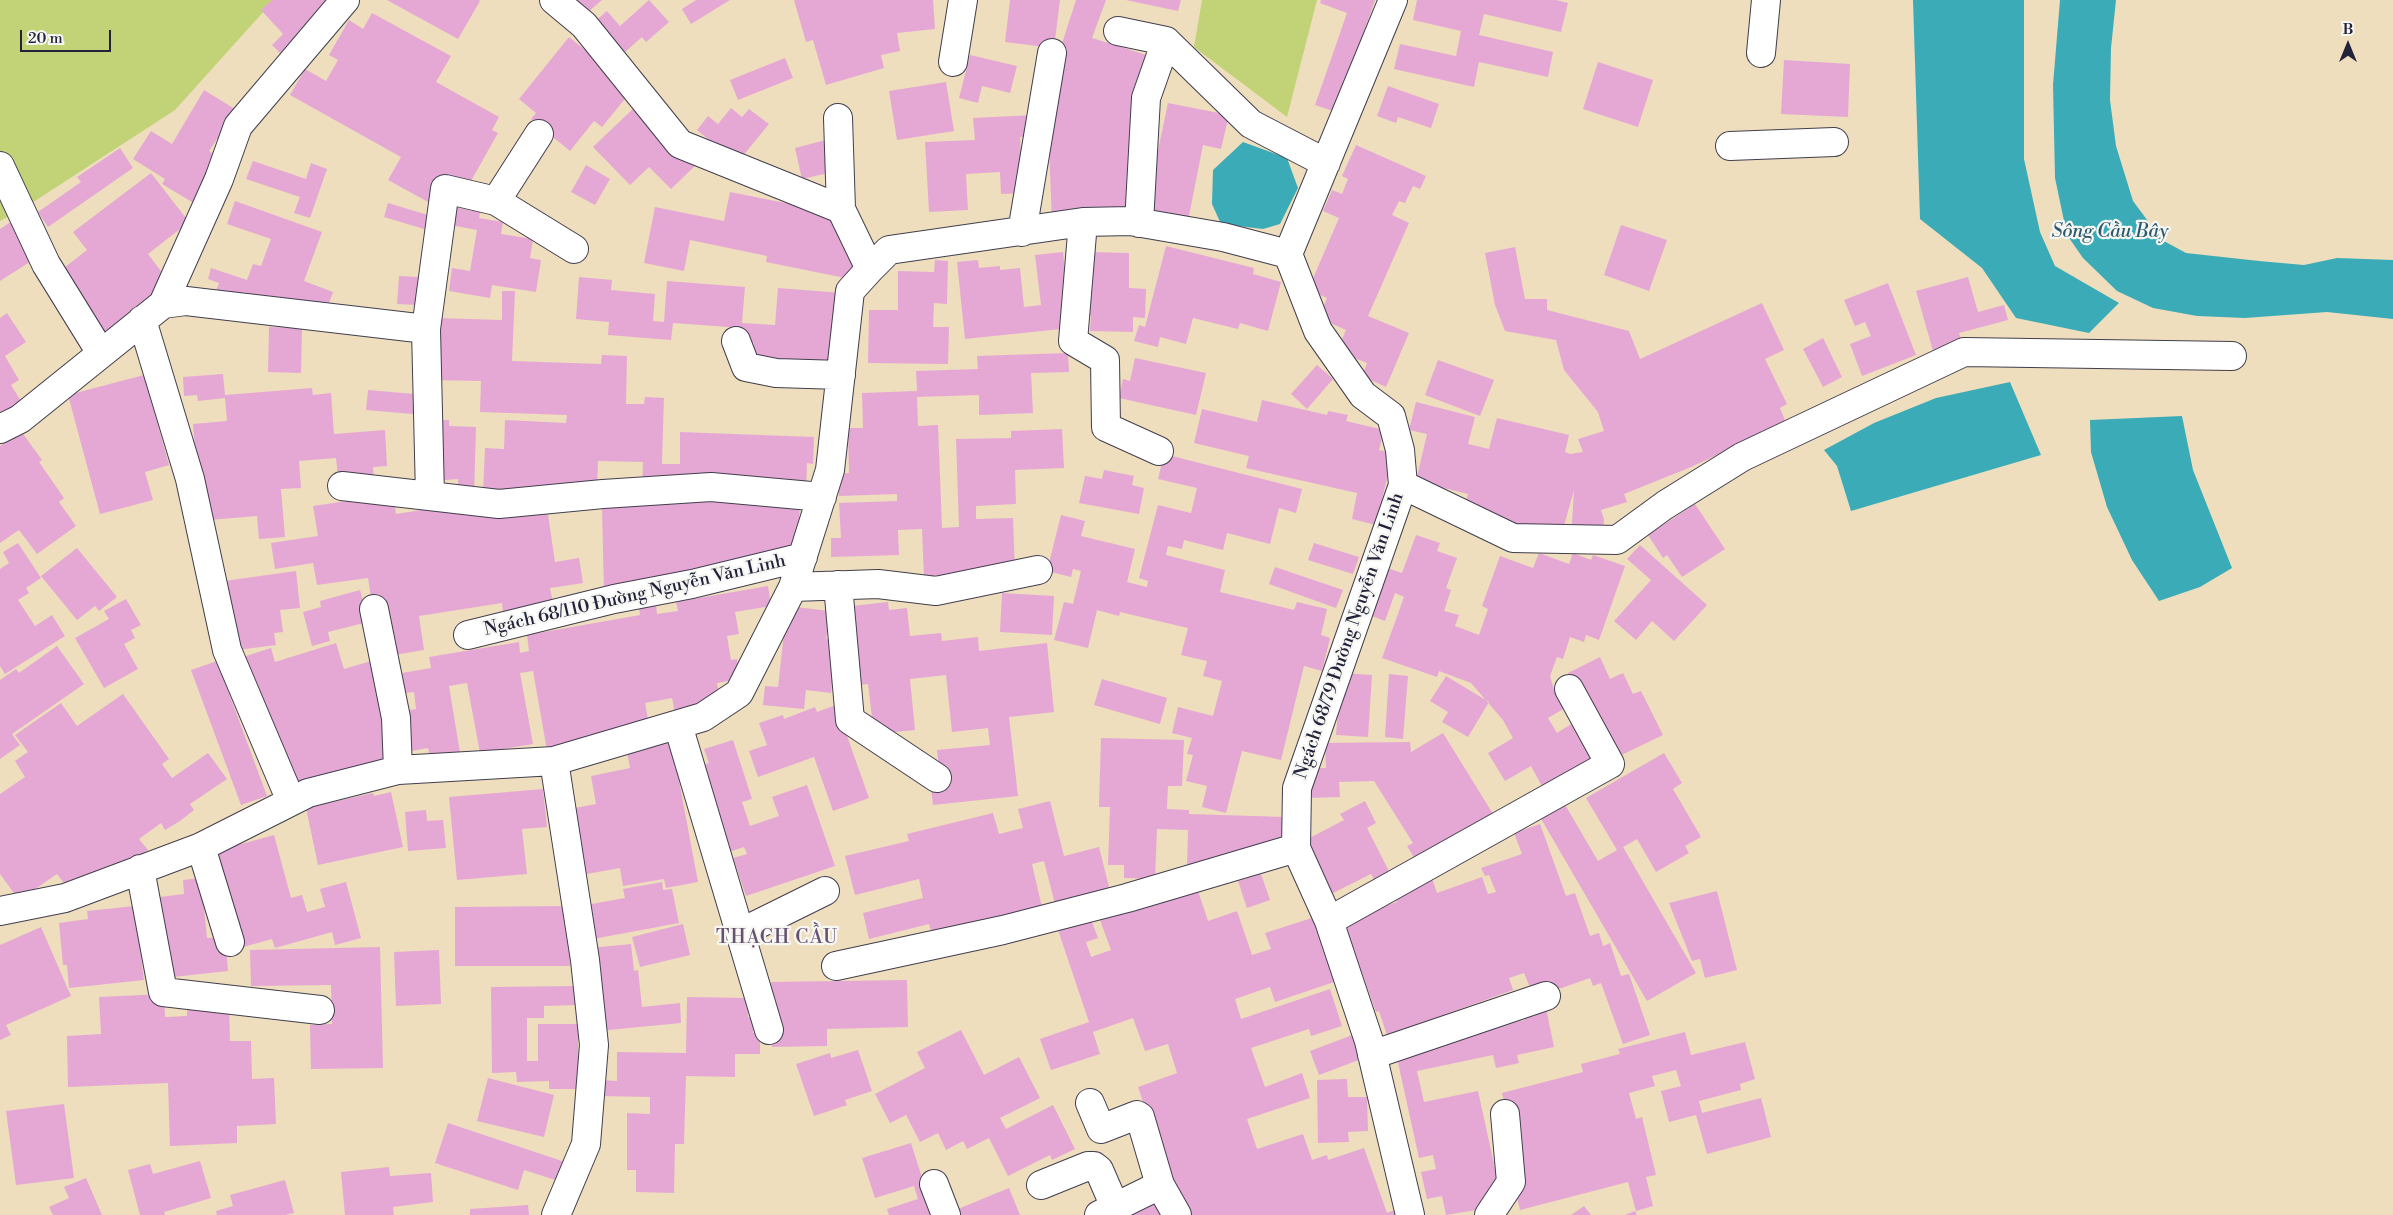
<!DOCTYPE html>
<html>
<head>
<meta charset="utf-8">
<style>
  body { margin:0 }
  #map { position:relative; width:2393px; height:1215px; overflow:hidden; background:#eedebd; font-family:"Libre Bodoni",serif }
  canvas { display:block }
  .north { position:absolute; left:2323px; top:20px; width:50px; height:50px; -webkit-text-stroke:4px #f6f6f2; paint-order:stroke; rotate:0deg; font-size:14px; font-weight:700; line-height:20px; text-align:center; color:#22223b }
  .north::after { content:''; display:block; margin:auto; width:18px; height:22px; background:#22223b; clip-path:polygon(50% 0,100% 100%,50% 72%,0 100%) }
  .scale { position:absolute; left:20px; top:30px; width:91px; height:22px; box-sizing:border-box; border:2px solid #22223b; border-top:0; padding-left:6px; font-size:15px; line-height:18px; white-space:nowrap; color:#22223b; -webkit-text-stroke:4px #f6f6f2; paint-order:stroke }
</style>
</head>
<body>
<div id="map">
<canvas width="2393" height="1215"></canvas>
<div class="north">B</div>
<div class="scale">20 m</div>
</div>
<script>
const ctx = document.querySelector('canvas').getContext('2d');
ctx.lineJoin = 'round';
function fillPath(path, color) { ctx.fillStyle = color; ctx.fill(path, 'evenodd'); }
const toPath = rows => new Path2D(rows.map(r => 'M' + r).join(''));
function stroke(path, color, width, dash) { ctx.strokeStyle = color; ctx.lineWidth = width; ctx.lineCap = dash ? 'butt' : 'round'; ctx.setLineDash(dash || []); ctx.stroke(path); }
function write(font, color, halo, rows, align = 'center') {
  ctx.font = font + ' "Libre Bodoni",serif'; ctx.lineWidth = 4.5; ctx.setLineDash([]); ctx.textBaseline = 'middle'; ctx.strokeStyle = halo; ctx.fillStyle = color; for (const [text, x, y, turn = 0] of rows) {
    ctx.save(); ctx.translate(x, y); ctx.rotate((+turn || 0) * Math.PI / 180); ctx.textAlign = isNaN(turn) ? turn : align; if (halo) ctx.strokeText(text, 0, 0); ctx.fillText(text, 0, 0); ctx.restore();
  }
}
fillPath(toPath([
  [0,0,274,0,175,110,21,210,0,221],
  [1202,0,1317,0,1287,117,1194,47]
]), '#c1d376');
fillPath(toPath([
  [1913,0,2024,0,2024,159,2040,232,2055,266,2119,303,2089,333,2016,318,1982,268,1920,219],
  [2060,0,2116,0,2111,48,2110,100,2116,146,2133,201,2162,240,2186,253,2259,261,2304,265,2337,258,2393,260,2393,319,2327,312,2245,318,2197,316,2153,308,2117,291,2083,258,2067,235,2055,178,2053,85],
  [1243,142,1287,158,1298,188,1280,224,1263,229,1221,224,1212,204,1213,170],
  [2010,382,2041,455,1851,511,1837,466,1824,450,1874,423,1936,398],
  [2182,416,2193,470,2232,568,2200,587,2159,601,2132,560,2107,507,2091,452,2090,420]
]), '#3bacb7');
fillPath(toPath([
  [272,0,341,0,285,58,272,45,283,34,261,10],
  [387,0,479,0,480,1,458,39],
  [562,0,602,0,579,20],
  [649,0,669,22,646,42,642,37,616,60,587,28,607,11,620,26],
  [696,0,730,0,691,24,682,9],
  [794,0,933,0,935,29,897,33,900,51,881,55,884,68,826,85,813,40,806,42],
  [1010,0,1060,0,1054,48,1005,42],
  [1076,0,1106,0,1092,38,1156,58,1136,206,1052,221,1049,147,1058,56],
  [1126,0,1181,0,1178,11],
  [1321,0,1375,0,1336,112,1315,105,1347,13,1320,3],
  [1417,0,1556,0,1568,3,1561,32,1484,14,1479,35,1553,52,1548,77,1479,62,1474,87,1394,69,1400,44,1456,56,1461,31,1413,20],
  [372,13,451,56,436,82,499,117,492,130,498,133,467,188,445,176,430,203,388,180,401,157,290,95,305,69,326,81,338,60,329,55,349,20,363,29],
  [569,37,633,89,602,127,594,121,570,151,531,119,536,113,519,99],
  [970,55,1017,66,1010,93,982,86,978,103,959,98],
  [785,58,793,78,738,100,730,80],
  [1784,60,1850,64,1848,117,1781,114],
  [1598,62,1653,80,1638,127,1583,109],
  [946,82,954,131,897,140,889,91],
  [1388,86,1439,104,1431,128,1398,117,1396,123,1377,116],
  [204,90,243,114,224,144,217,139,209,151,224,161,197,205,162,184,165,179,133,159,151,131,172,144],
  [1168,103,1229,115,1221,149,1203,145,1187,226,1144,217],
  [637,105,696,165,671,189,649,167,630,185,593,147],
  [731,108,742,117,749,109,769,124,737,163,697,130,708,116,718,124],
  [1035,115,1037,136,1020,137,1023,193,1001,194,1000,172,966,174,968,210,929,212,925,142,975,140,973,118],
  [826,140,833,172,802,179,795,148],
  [1356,145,1426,176,1420,189,1413,186,1405,203,1399,201,1392,215,1409,223,1368,316,1409,333,1386,387,1362,376,1367,363,1337,351,1346,330,1319,318,1327,298,1308,290,1339,218,1323,211,1332,190,1342,194,1348,179,1342,176],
  [120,148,133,168,48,227,38,212,81,182,77,177],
  [253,161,306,179,311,163,327,169,310,218,294,213,300,197,246,179],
  [586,165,610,179,595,205,571,192],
  [151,173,189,222,148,254,170,283,103,335,56,274,87,250,73,232],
  [730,192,841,214,855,254,850,279,766,262,767,256,690,240,684,271,644,263,655,207,724,221],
  [235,201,322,232,304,281,333,292,325,314,243,292,238,307,213,298,219,283,208,279,211,268,247,280,253,264,261,266,271,239,227,224],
  [388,203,438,218,434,232,384,217],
  [448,206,480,212,479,218,503,222,501,234,533,239,530,258,541,260,536,292,492,285,490,298,449,291,452,268,470,271,477,230,445,224],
  [12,221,36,258,0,281,0,229],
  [1621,225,1667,240,1649,291,1604,275],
  [1166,246,1254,268,1253,274,1281,282,1268,331,1240,323,1238,329,1193,318,1186,344,1160,337,1158,347,1134,341,1139,325,1145,327],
  [1515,247,1525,299,1547,299,1547,310,1629,331,1640,359,1762,303,1784,350,1765,359,1787,404,1780,408,1786,423,1691,467,1624,494,1627,502,1601,510,1604,519,1603,539,1571,538,1574,490,1562,533,1544,534,1463,511,1468,494,1416,481,1427,434,1409,430,1416,402,1475,417,1468,444,1489,449,1497,418,1569,435,1565,452,1570,454,1583,452,1578,439,1604,431,1598,412,1564,370,1556,340,1505,331,1495,305,1485,253],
  [1063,252,1071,328,965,339,957,262,978,260,979,268,1000,266,1000,270,1020,268,1024,307,1041,305,1035,255],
  [1089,252,1129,253,1129,288,1146,289,1145,318,1133,317,1133,332,1090,331,1091,316,1082,316],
  [935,260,948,261,947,304,934,303,933,327,949,327,948,364,868,363,869,310,898,310,898,271,934,272],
  [399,276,419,277,417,305,397,304],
  [579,277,612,280,611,290,655,294,653,321,664,322,667,281,745,287,742,323,775,325,778,288,842,293,836,372,752,366,754,343,740,342,742,328,673,323,671,340,608,335,609,322,576,319],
  [1968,277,1978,312,2004,305,2008,320,1959,333,1962,343,1933,351,1916,291],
  [1888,283,1916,355,1862,376,1850,344,1871,336,1865,322,1855,326,1844,300],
  [502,291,515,291,512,361,601,364,602,355,627,356,626,404,644,404,645,397,664,398,662,464,680,464,680,432,814,437,813,464,807,463,806,492,642,488,643,462,598,461,597,491,483,493,485,448,504,449,505,420,566,423,567,415,480,412,481,381,433,380,436,318,502,320],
  [7,313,26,342,5,356,19,380,11,385,26,409,0,425,0,318],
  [269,327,302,328,301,373,268,372],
  [1823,338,1842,377,1823,387,1803,349],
  [1068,353,1069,372,1031,373,1033,413,979,415,979,395,917,397,918,426,938,425,942,528,959,527,956,439,1011,438,1011,431,1062,429,1064,468,1015,470,1016,504,976,506,976,519,1013,518,1015,572,994,575,924,578,922,529,898,530,899,555,831,557,831,538,841,538,839,503,897,501,897,494,839,496,839,474,849,473,848,428,863,428,862,393,917,391,916,371,978,369,977,356],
  [1135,358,1206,373,1196,415,1119,398,1123,379,1130,381],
  [1438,360,1494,380,1480,416,1425,395],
  [1317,365,1333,379,1307,409,1291,394],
  [223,374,225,395,312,388,313,395,331,393,334,434,385,430,387,466,373,467,374,482,339,485,336,458,299,461,301,488,281,489,285,537,259,539,257,516,209,520,199,496,193,424,227,421,225,398,198,401,197,395,184,396,183,377],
  [144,375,169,465,145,472,153,500,100,514,68,395],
  [368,390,426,395,424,415,366,410],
  [1262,400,1327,415,1328,411,1348,415,1346,421,1384,430,1379,450,1393,453,1376,525,1352,519,1357,493,1246,468,1249,456,1194,443,1202,409,1257,422],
  [434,420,449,420,449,426,476,427,474,497,458,497,458,479,432,481],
  [21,431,42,460,39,462,64,498,59,502,76,526,37,554,19,530,0,543,0,446],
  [1164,454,1302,489,1296,513,1279,508,1270,544,1227,533,1223,550,1184,540,1182,549,1168,546,1166,555,1225,570,1220,592,1294,610,1297,602,1327,609,1321,635,1330,638,1322,671,1304,666,1281,760,1242,751,1226,813,1202,807,1207,786,1186,781,1193,755,1187,754,1192,738,1172,733,1178,707,1213,716,1222,681,1203,676,1207,661,1181,655,1188,628,1120,612,1119,616,1097,610,1088,648,1054,640,1064,602,1073,604,1081,571,1073,569,1071,577,1047,571,1061,515,1085,521,1081,536,1135,549,1127,582,1147,587,1148,581,1139,578,1158,505,1191,513,1197,488,1158,479],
  [1104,470,1134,476,1132,485,1144,488,1139,514,1079,503,1085,476,1102,479],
  [393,494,396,514,466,503,546,501,555,562,579,558,583,583,550,588,553,603,504,622,502,603,419,616,424,650,388,656,372,604,368,578,317,585,313,563,275,569,271,543,318,536,313,506],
  [799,499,801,556,604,592,602,508,623,507,623,503],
  [1695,504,1725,549,1682,577,1667,555,1663,558,1648,535],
  [1416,535,1440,543,1437,551,1457,558,1446,588,1451,590,1444,611,1459,615,1455,626,1479,635,1488,609,1482,606,1500,556,1533,568,1539,553,1569,564,1573,553,1591,560,1593,555,1625,566,1599,640,1586,635,1584,642,1570,637,1563,659,1557,657,1550,676,1554,690,1565,708,1548,718,1557,733,1573,723,1598,766,1543,788,1531,766,1505,781,1488,753,1513,738,1503,720,1471,683,1439,671,1437,677,1382,658,1404,597,1395,593,1385,621,1364,613,1381,566,1402,573],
  [18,543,41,578,26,588,29,593,18,600,35,626,52,615,65,636,5,674,0,666,0,569,9,563,3,552],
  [1314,543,1359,557,1353,574,1308,560],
  [1640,545,1707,605,1674,641,1652,621,1636,640,1614,621,1651,580,1627,559],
  [77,548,117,597,99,611,95,606,77,620,41,576],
  [1275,567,1343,590,1336,608,1269,584],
  [296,571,300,608,280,610,283,632,274,633,276,645,230,651,217,582],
  [768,586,771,606,735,612,739,634,727,636,731,660,737,659,740,679,717,683,721,704,676,718,672,698,645,703,650,730,616,730,589,735,591,749,548,756,533,671,520,673,533,744,480,753,467,683,449,686,461,759,431,764,428,748,411,751,404,711,416,709,414,692,399,694,396,674,431,668,429,657,519,642,520,653,529,651,527,635,640,615,639,608,656,605,657,614,678,611,676,602],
  [360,590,368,622,328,632,330,641,312,646,303,612,321,607,320,601],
  [1002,593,1054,596,1052,635,1000,632],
  [126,599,141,625,131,630,135,638,124,644,138,669,104,688,75,638,109,619,104,611],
  [888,602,889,610,907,608,910,636,941,633,942,641,978,637,979,651,1047,643,1054,712,1009,717,1018,796,933,805,931,789,941,788,937,750,990,745,988,728,952,732,946,675,910,679,915,730,874,734,868,684,851,686,843,607],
  [787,606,830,611,826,639,831,639,829,657,835,658,831,693,806,690,804,709,763,705,765,686,778,687],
  [336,643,344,669,378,659,396,758,291,790,240,658,271,648,275,662],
  [57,646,84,684,12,734,20,745,0,759,0,680,16,669,19,673],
  [1600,657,1610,679,1623,673,1633,694,1641,691,1663,735,1611,760,1568,673],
  [217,661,267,796,241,805,191,670],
  [1341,673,1372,675,1368,737,1336,735],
  [1389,674,1408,676,1403,739,1385,737],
  [1446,676,1489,702,1468,737,1442,722,1448,712,1430,701],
  [1102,679,1167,698,1160,724,1094,705],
  [123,694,169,759,162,764,172,778,208,753,227,779,190,804,194,810,180,821,165,830,161,823,139,839,148,850,119,871,91,882,86,874,67,887,57,874,19,900,0,874,0,794,25,777,15,761,28,752,15,735,61,703,77,726],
  [836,705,869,798,833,811,814,757,758,777,749,751,767,745,759,723,783,715,784,719,815,707,817,712],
  [1443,733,1498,822,1420,867,1407,846,1413,843,1374,781,1339,782,1340,797,1308,798,1306,768,1326,768,1325,743,1410,742,1411,752],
  [671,738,698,882,666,888,664,879,623,886,620,868,581,875,569,809,596,804,591,776,630,768,626,746],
  [1101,738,1184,740,1182,786,1168,786,1167,809,1189,810,1189,814,1286,817,1285,847,1187,867,1188,830,1157,829,1155,879,1124,878,1124,865,1108,865,1110,807,1099,807],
  [733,740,752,799,742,802,750,826,779,816,772,797,807,785,835,866,746,896,733,858,747,854,744,847,726,853,693,768,709,763,704,749],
  [1664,753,1682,783,1673,789,1701,837,1685,846,1689,853,1656,872,1637,839,1623,847,1696,973,1647,1001,1540,817,1564,803,1598,861,1617,850,1586,798],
  [543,789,547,827,522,829,527,874,457,880,449,797],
  [391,792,403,847,318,865,306,808,373,793,374,796],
  [1050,801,1064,856,1099,847,1112,899,1057,912,1044,861,1032,864,1044,916,934,943,929,924,869,939,863,913,923,898,919,879,855,895,845,856,909,841,907,834,993,813,999,834,1023,828,1018,809],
  [1365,801,1376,823,1367,828,1394,881,1379,889,1371,874,1329,895,1302,842,1344,820,1340,814],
  [426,810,427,821,443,820,446,848,408,851,405,812],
  [1540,824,1566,896,1575,893,1590,936,1599,933,1603,946,1610,943,1621,976,1629,974,1650,1035,1623,1044,1601,983,1593,986,1590,978,1553,991,1550,983,1531,990,1524,973,1509,978,1513,990,1446,1014,1447,1018,1390,1044,1379,1011,1376,1012,1343,920,1397,902,1395,896,1416,888,1415,884,1432,878,1437,893,1482,877,1488,894,1496,892,1489,875,1485,876,1481,868,1522,854,1514,833],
  [274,835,291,898,302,895,307,912,325,907,320,889,346,882,361,938,335,945,332,932,275,948,272,939,236,949,209,853],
  [1261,874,1270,900,1247,908,1238,881],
  [201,878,207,938,225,937,228,971,164,978,152,898,184,894,183,880],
  [662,882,663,890,672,889,679,923,593,939,586,905,625,898,623,889],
  [1197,888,1208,921,1237,911,1252,955,1271,949,1265,933,1315,917,1337,981,1275,1002,1270,987,1235,999,1241,1019,1330,989,1342,1026,1311,1036,1309,1029,1251,1048,1265,1087,1302,1073,1310,1098,1247,1119,1257,1149,1303,1134,1312,1160,1327,1155,1328,1160,1364,1148,1387,1213,1397,1209,1399,1215,1190,1215,1186,1202,1178,1205,1138,1087,1177,1073,1168,1044,1145,1051,1133,1018,1093,1032,1100,1054,1051,1070,1040,1039,1089,1022,1058,930,1091,919,1098,938,1086,942,1091,957,1111,950,1100,920],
  [1717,891,1737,970,1705,978,1700,959,1692,961,1669,903],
  [135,906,144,980,69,988,67,965,63,965,59,923,88,919,87,911],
  [570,906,570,966,455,966,455,907],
  [683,924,690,955,640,967,632,937],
  [41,927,71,996,6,1025,11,1035,0,1040,0,945],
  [631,944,634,971,638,970,642,1007,680,1003,681,1023,598,1031,590,948],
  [380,947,383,1068,311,1069,310,1025,332,1024,331,985,251,986,250,950],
  [439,950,441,1004,396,1006,394,952],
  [907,980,908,1027,827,1029,827,1046,772,1047,771,982],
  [577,986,577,1005,544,1006,544,1018,527,1018,527,1061,538,1061,538,1024,578,1024,578,1089,549,1089,549,1081,517,1082,516,1072,492,1073,491,987],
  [164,994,165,1017,187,1016,187,1007,229,1006,230,1041,251,1041,252,1079,274,1078,276,1124,237,1126,237,1143,170,1146,168,1083,68,1087,67,1036,101,1034,99,997],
  [687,997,748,998,748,1017,753,1018,753,1033,760,1033,760,1054,735,1054,735,1077,686,1076,684,1144,675,1144,674,1193,636,1192,636,1170,627,1170,627,1113,650,1114,650,1097,600,1096,601,1080,617,1081,617,1052,686,1053],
  [1546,1008,1554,1047,1517,1055,1519,1063,1496,1068,1493,1055,1417,1071,1424,1102,1478,1091,1501,1196,1488,1208,1446,1215,1442,1196,1427,1199,1421,1172,1436,1169,1433,1155,1419,1158,1395,1049,1525,1020,1523,1013],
  [961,1030,984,1075,1019,1057,1040,1098,1000,1118,1006,1129,1053,1105,1075,1149,1052,1160,1050,1155,1008,1176,989,1138,967,1149,963,1141,946,1150,938,1133,920,1142,906,1115,890,1123,875,1094,925,1068,917,1052],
  [1685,1032,1691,1055,1745,1042,1755,1079,1740,1084,1741,1090,1699,1101,1702,1113,1761,1098,1771,1137,1707,1154,1696,1115,1669,1122,1661,1091,1681,1086,1676,1070,1652,1076,1655,1086,1629,1093,1636,1119,1642,1117,1656,1175,1646,1177,1653,1206,1636,1211,1628,1182,1520,1210,1512,1178,1523,1176,1502,1093,1583,1072,1581,1064,1620,1054,1618,1049],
  [1355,1034,1364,1058,1319,1075,1310,1051],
  [858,1050,872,1091,845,1100,847,1105,814,1116,796,1064,830,1053,831,1058],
  [488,1078,554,1095,544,1137,477,1121],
  [1347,1079,1348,1097,1367,1097,1368,1131,1348,1132,1349,1142,1318,1143,1317,1080],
  [64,1104,74,1178,16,1185,6,1111],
  [448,1123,568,1163,562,1182,524,1170,518,1190,435,1163],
  [911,1143,924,1184,940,1215,889,1215,887,1209,918,1199,914,1186,875,1198,862,1158],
  [200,1161,211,1198,164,1212,165,1215,140,1215,128,1170,150,1164,153,1174],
  [389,1167,390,1176,431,1173,433,1202,393,1207,394,1215,345,1215,341,1172],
  [86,1178,102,1215,53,1215,49,1207,69,1198,64,1187],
  [285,1180,294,1213,285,1215,217,1215,216,1211,233,1206,230,1195],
  [1009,1188,1020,1215,955,1215,953,1211],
  [1159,1195,1168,1215,1112,1215],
  [528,1205,529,1215,470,1215,470,1209],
  [1584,1206,1591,1215,1571,1215],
  [1635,1211,1637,1215,1625,1215]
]), '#e5a8d4');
const minor = toPath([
  [554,0,584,25,680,144,841,209],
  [1118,31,1166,41,1251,124,1326,163],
  [1761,53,1766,0],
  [953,62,963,0],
  [838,118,841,209,870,269],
  [1730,146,1834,142],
  [0,166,46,264,101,353],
  [496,201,539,134],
  [1083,222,1073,341,1105,360,1106,427,1159,451],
  [1139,223,1146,98,1166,41],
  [1022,232,1052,53],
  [1288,254,1318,331,1363,395,1391,416,1400,450,1403,485,1297,788,1296,848,1329,921,1369,1041,1410,1215],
  [163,304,186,301,426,329,430,496],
  [142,320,190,479,227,650,291,801],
  [426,329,445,189,496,201,574,249],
  [736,341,746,367,776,373,841,375],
  [0,429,20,419,163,304,219,179,238,126,345,0],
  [1403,485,1513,538,1617,540,1665,505,1742,457,1964,352,2232,356],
  [342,486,499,504,603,494,711,487,822,497],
  [838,585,850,720,937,778],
  [793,587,878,584,936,591,1038,570],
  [374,609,396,718,398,770],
  [468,635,614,599,692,584,803,557],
  [678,725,769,1030],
  [554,761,585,960,594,1045,586,1144,556,1215],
  [201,847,230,942],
  [140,869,163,992,320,1010],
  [0,911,65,898,201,847,308,793,398,770,554,761,703,717,739,693,793,587,830,470,850,291,870,269,889,250,1083,222,1130,221,1223,237,1288,254,1393,0],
  [1329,921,1610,764,1569,689],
  [740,933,825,891],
  [836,966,1003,930,1127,898,1296,848],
  [1372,1055,1546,996],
  [1090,1103,1101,1129,1137,1115,1140,1117,1160,1185,1177,1215],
  [934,1184,946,1215],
  [1041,1185,1088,1166,1094,1166,1099,1170,1115,1207],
  [1099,1215,1160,1185],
  [1489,1215,1511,1182,1505,1114]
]);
stroke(minor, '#413e4e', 30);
stroke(minor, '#fff', 28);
write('18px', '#22223b', '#f6f6f2', [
  ["Ngách 68/110 Đường Nguyễn Văn Linh",635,596,-13],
  ["Ngách 68/79 Đường Nguyễn Văn Linh",1350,636,-71]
]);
write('italic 19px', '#2c596d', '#f6f6f2', [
  ["Sông Cầu Bây",2110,232]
]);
ctx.letterSpacing = '1px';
write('19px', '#665171', '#f6f6f2', [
  ["THẠCH CẦU",777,938]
]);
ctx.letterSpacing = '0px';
</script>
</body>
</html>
